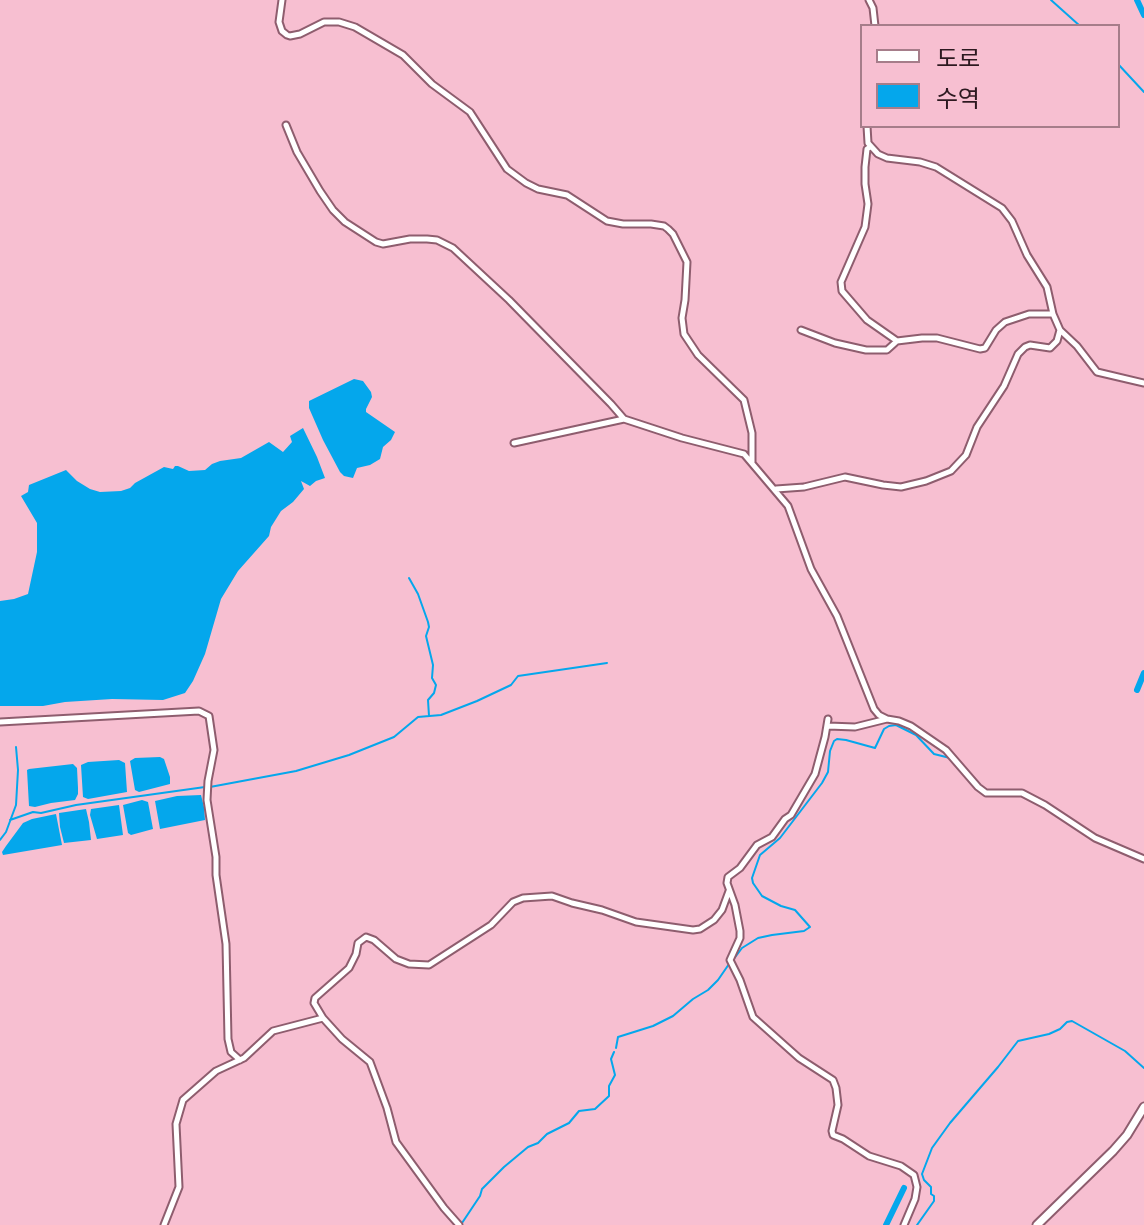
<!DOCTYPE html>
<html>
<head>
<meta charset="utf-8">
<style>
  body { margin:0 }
  #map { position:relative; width:1144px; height:1225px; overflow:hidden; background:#f7bfd1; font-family:"PT Sans","Noto Sans KR",sans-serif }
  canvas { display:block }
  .legend { position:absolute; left:860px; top:24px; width:260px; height:104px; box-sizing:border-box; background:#f7bfd1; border:2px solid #a67d8a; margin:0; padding:10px 14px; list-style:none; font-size:24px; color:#2d1920 }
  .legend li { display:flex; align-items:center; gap:16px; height:40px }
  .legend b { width:40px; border:2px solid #a67d8a }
</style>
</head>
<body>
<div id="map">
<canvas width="1144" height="1225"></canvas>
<ul class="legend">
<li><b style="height:10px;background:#fff"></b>도로</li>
<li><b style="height:22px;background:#04a7ec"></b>수역</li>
</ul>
</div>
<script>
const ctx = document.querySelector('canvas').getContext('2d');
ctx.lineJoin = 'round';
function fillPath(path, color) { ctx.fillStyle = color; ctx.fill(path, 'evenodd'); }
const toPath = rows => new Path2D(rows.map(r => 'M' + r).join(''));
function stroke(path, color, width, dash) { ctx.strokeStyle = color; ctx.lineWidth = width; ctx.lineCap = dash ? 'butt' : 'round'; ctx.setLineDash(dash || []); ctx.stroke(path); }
fillPath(toPath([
  [354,379,363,381,371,392,372,397,366,409,366,412,395,432,391,440,383,447,380,459,370,465,357,468,353,478,344,476,340,472,323,440,309,408,309,401],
  [303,428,317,457,325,478,316,481,310,486,301,481,304,489,293,502,281,511,271,527,269,536,238,571,221,599,205,654,193,681,185,693,163,700,112,699,65,702,43,706,0,706,0,601,14,599,28,594,37,552,37,523,21,496,28,492,29,485,66,470,77,481,90,489,100,492,121,491,130,488,135,483,164,467,173,469,175,466,178,466,189,471,205,470,212,464,220,461,241,458,269,442,283,452,292,442,290,436],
  [160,757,164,759,170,777,170,784,139,792,135,790,130,761,135,758],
  [119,760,125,763,127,792,88,799,83,797,81,765,88,762],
  [73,764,77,768,78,788,78,794,75,800,51,803,35,807,29,806,27,770,29,769],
  [201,795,204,807,205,820,160,829,155,801,177,796],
  [142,800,148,802,153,829,131,835,128,833,123,805],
  [119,805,123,835,97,839,90,815,91,809],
  [86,809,89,822,91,840,64,843,60,827,59,813],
  [56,814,62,845,3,855,2,852,6,846,23,823,32,819]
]), '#04a7ec');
stroke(toPath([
  [1051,0,1080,26],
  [1118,64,1144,92],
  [409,578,418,594,428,622,429,627,426,636,433,665,432,678,436,685,434,693,428,700,429,716],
  [210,787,296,771,349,755,394,737,418,717,441,715,477,701,511,685,518,676,607,663],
  [10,820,33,812,41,813,76,805,205,787],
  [0,840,6,832,16,805,18,770,16,747],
  [733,960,742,948,758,938,772,935,804,931,810,927,795,910,781,906,762,896,753,883,752,878,760,855,780,838,822,783,828,772,830,751,834,741,837,739,846,740,875,748,884,729,889,726,896,725,916,735,934,754,950,758],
  [616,1048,618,1037,653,1026,673,1016,693,999,708,990,718,980,729,964],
  [462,1223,480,1196,482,1189,504,1167,528,1147,538,1143,547,1134,569,1123,579,1111,595,1109,609,1096,609,1086,615,1075,611,1059,614,1052],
  [917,1225,934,1201,934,1196,931,1194,931,1187,924,1180,922,1174,932,1148,950,1123,998,1067,1018,1041,1049,1034,1060,1029,1067,1022,1072,1021,1125,1051,1144,1068]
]), '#04a7ec', 2);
stroke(toPath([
  [1137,0,1144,15],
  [1137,690,1144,673],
  [886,1225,904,1188]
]), '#04a7ec', 6);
const street = toPath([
  [282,0,279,22,282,31,287,35,290,36,300,34,324,22,339,22,355,27,403,55,432,84,470,112,507,169,526,183,538,189,567,195,607,221,623,224,651,224,664,226,668,229,673,234,687,262,685,300,682,318,684,334,698,355,744,400,752,433,752,462],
  [869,0,873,8,875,26],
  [286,125,297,152,320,191,333,210,345,222,376,242,383,244,410,239,427,239,437,240,453,248,509,300,611,404,624,419],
  [867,126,868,143,878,154,887,158,920,162,936,167,1002,208,1012,221,1027,255,1047,287,1053,314,1060,330,1077,346,1097,372,1144,383],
  [870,147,867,149,865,167,865,184,868,204,865,227,841,282,842,291,867,320,897,341,922,338,937,338,980,349,985,348,996,330,1005,322,1029,314,1053,314],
  [801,330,835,343,866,350,887,350,897,341],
  [514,443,624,419,682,438,744,454,788,506,811,569,837,616,874,709,879,715,887,719],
  [776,489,804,487,845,477,883,485,901,487,926,481,951,471,966,455,977,427,1004,386,1018,354,1025,347,1030,345,1050,348,1057,341,1060,330],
  [828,719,825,737,815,774,791,815,785,819,772,837,757,845,740,868,728,877,727,883,735,905,740,931,740,938,730,960,740,980,753,1017,799,1058,833,1080,836,1088,838,1105,832,1131,833,1135,843,1139,869,1156,901,1166,914,1175,917,1187,915,1199,904,1225],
  [0,722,199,711,209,716,214,750,208,781,207,800,216,857,216,875,226,944,228,1039,231,1052,240,1060],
  [828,726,855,727,887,719,899,721,911,726,946,750,978,787,986,793,1022,793,1045,805,1095,838,1144,859],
  [323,1018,314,1003,315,998,349,968,356,954,358,943,366,937,374,940,396,959,409,964,429,965,491,925,513,902,523,898,552,896,572,903,602,910,636,922,693,930,700,929,714,920,722,910,729,891],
  [164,1225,179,1187,176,1124,183,1100,216,1071,244,1058,273,1031,323,1018,342,1039,370,1062,387,1108,396,1142,444,1208,459,1225]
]);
const secondary = toPath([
  [1037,1225,1113,1151,1127,1135,1144,1107]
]);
stroke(street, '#8e5d6e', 9);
stroke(secondary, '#8e5d6e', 11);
stroke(street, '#fff', 5);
stroke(secondary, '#fff', 7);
</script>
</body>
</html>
